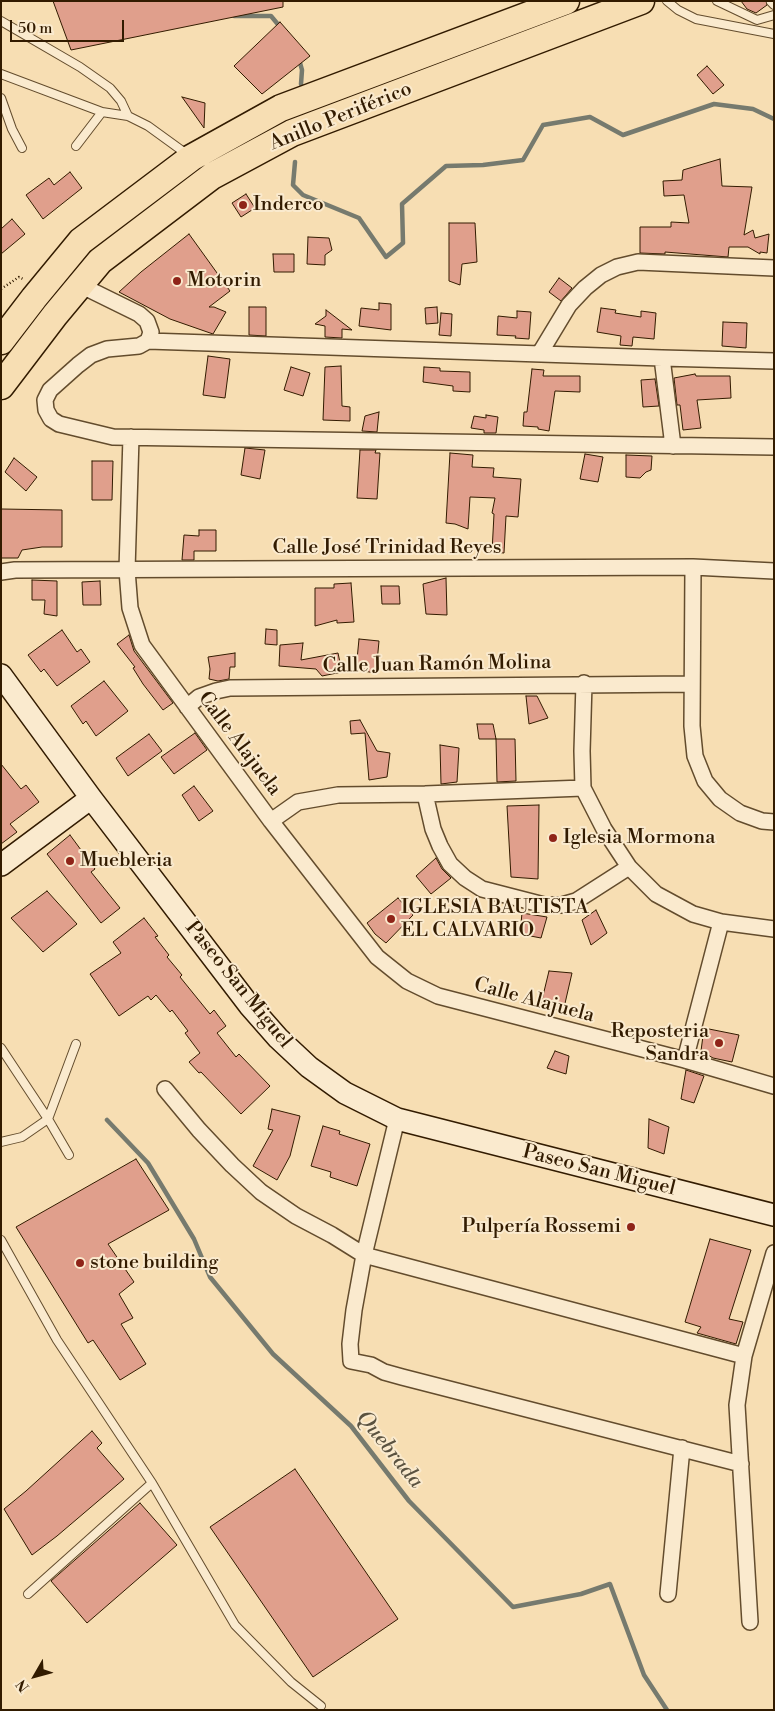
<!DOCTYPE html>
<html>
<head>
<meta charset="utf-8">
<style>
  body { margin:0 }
  #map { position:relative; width:775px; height:1711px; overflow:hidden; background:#f7deb3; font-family:"Libre Bodoni",serif }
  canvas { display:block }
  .frame { position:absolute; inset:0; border:2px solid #321b00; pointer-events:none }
  .north { position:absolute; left:10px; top:1651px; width:50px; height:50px; -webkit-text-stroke:4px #faeace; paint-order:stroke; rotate:232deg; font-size:14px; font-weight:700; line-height:20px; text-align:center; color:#321b00 }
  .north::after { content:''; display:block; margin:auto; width:18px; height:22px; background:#321b00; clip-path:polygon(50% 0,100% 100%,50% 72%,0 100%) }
  .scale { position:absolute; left:10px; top:20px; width:114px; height:22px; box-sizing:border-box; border:2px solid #321b00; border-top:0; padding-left:6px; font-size:15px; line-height:18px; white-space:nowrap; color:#321b00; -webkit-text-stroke:4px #faeace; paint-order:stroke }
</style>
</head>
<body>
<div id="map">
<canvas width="775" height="1711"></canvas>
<div class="frame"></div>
<div class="north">N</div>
<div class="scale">50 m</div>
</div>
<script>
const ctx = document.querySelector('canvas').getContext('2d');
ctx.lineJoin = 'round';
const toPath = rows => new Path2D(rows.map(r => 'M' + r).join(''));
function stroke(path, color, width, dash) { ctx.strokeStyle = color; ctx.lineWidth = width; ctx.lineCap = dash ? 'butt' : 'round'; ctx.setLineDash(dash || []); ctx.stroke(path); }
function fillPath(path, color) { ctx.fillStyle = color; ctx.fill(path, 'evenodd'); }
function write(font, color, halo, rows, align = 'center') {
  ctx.font = font + ' "Libre Bodoni",serif'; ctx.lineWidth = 4; ctx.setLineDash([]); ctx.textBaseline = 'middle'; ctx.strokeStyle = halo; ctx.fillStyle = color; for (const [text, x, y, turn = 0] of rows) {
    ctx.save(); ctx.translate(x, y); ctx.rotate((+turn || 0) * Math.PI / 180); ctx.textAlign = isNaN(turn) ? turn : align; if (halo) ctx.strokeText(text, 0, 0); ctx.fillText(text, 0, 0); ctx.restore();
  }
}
stroke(toPath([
  [234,16,271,16,281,28],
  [299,59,302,70,301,84],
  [295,162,293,185,303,195,359,218,386,257,403,243,402,204,446,166,483,165,523,160,543,125,590,117,623,135,714,104,753,109,774,119],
  [107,1120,148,1163,194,1239,210,1277,273,1354,351,1426,409,1501,513,1607,581,1594,610,1584,644,1675,667,1710]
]), '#767a6e', 4.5);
const building = toPath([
  [53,1,283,1,283,7,71,50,53,1],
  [741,1,766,1,767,5,756,13,747,9,741,1],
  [280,22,310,56,262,94,234,66,280,22],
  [707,66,724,85,713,94,697,75,707,66],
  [182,97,205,103,204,128,182,97],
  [720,159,722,186,752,187,744,235,753,230,755,238,769,234,767,253,760,252,760,254,748,247,729,247,728,257,665,252,665,254,640,253,640,227,671,227,671,222,689,223,684,195,664,196,663,181,682,180,683,170,720,159],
  [70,172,82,188,43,219,26,195,49,178,54,185,70,172],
  [246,194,255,208,241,217,232,203,246,194],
  [12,219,25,234,1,254,1,229,12,219],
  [449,223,475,223,477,262,462,264,460,285,449,281,449,223],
  [189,234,230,291,209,307,214,307,226,312,213,334,170,319,119,292,141,272,189,234],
  [308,237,329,238,332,250,325,255,325,265,307,264,308,237],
  [273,254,294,254,294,272,274,272,273,254],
  [559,278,572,288,561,301,549,292,559,278],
  [379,303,391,304,391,330,359,326,361,308,379,310,379,303],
  [249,307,266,307,266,336,249,335,249,307],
  [437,307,438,323,426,324,425,308,437,307],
  [601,308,616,310,615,313,641,317,641,311,656,313,654,339,633,337,632,346,620,345,621,336,597,332,601,308],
  [326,310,330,313,352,330,342,329,342,338,325,337,325,326,315,324,326,316,326,310],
  [517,311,531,312,529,339,515,338,516,336,497,335,498,316,517,318,517,311],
  [441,313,452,314,451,336,439,335,441,313],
  [723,322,747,323,746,348,722,346,723,322],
  [208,356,230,359,225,398,203,395,208,356],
  [341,366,342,406,350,407,350,421,323,420,325,367,341,366],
  [291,367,310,373,303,396,284,390,291,367],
  [424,367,440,368,440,371,470,372,470,392,453,391,453,386,423,382,424,367],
  [532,369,544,370,543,376,580,376,580,392,555,391,549,431,538,429,538,427,523,426,524,412,527,412,532,369],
  [695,374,696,376,730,376,731,398,697,400,701,428,683,430,680,405,677,405,674,378,695,374],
  [655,379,659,406,643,407,641,380,655,379],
  [379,412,377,432,362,431,365,416,379,412],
  [486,415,498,417,496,433,484,433,484,430,471,428,474,416,486,418,486,415],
  [245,448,265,450,260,479,241,475,245,448],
  [360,450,376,450,375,453,380,453,377,499,357,498,360,450],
  [450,453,473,455,472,467,494,468,493,477,521,479,518,517,506,516,504,553,492,552,494,514,492,513,495,498,470,497,468,529,455,524,446,523,450,453],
  [585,454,603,457,598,482,580,479,585,454],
  [626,455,652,456,651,470,646,472,640,478,626,477,626,455],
  [14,458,37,477,26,491,5,472,14,458],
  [92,461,113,461,112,500,92,500,92,461],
  [1,509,62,510,62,547,42,547,22,550,18,558,1,558,1,509],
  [199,530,216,530,216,551,194,551,194,560,182,560,184,535,199,536,199,530],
  [446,578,447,615,426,614,423,584,446,578],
  [32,580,57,581,57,616,44,614,45,600,32,600,32,580],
  [100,581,101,605,83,605,82,582,100,581],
  [351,583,354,622,337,623,337,620,315,626,315,588,334,588,334,584,351,583],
  [381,586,399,586,400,604,382,604,381,586],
  [266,629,277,630,277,645,265,644,266,629],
  [62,630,77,652,81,649,90,662,57,686,44,669,41,672,28,655,62,630],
  [129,635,134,651,173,703,163,710,143,684,133,668,135,667,117,644,129,635],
  [359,639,379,641,376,673,356,670,359,639],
  [303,643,301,660,338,653,342,672,322,676,316,669,279,666,280,645,303,643],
  [235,653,235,667,230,667,229,679,218,681,209,679,210,669,208,657,235,653],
  [104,681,128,711,96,736,86,721,83,724,71,706,104,681],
  [526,696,537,696,548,718,529,724,526,696],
  [360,720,377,751,390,753,387,777,369,780,365,733,351,734,350,721,360,720],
  [477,724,493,724,496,739,479,739,477,724],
  [195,733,207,750,174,774,161,757,195,733],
  [149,734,162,751,128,776,116,758,149,734],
  [496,739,515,739,516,781,497,782,496,739],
  [440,745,459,748,457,782,441,784,440,745],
  [1,764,21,789,26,785,39,802,10,824,17,832,1,844,1,764],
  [194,786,213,811,199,821,182,795,194,786],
  [539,805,538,879,511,877,507,806,539,805],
  [70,835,95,869,91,872,120,908,101,923,47,854,70,835],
  [436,858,442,869,451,878,431,894,416,876,436,858],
  [47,891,77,924,43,952,11,918,47,891],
  [398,898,413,915,386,943,375,934,367,923,398,898],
  [596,910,607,933,591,945,582,920,596,910],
  [522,913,547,917,541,938,520,934,522,913],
  [144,918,158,936,155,937,169,955,167,957,182,975,180,977,210,1014,214,1010,226,1026,217,1033,236,1057,239,1054,270,1086,241,1114,201,1072,199,1073,189,1062,200,1053,185,1033,188,1031,172,1010,170,1012,156,995,151,1000,148,996,119,1016,90,974,121,953,113,942,144,918],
  [549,971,572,973,563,1012,541,1004,549,971],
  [704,1028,739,1035,732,1062,713,1058,701,1051,704,1028],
  [555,1051,569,1056,566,1074,547,1068,555,1051],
  [686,1070,704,1076,694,1103,681,1099,686,1070],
  [272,1109,300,1116,290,1156,277,1180,253,1166,273,1130,268,1129,272,1109],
  [649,1119,669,1127,664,1154,648,1148,649,1119],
  [323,1126,340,1131,339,1134,370,1144,357,1186,330,1177,331,1172,311,1166,323,1126],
  [136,1159,169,1210,108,1244,134,1282,119,1294,133,1318,121,1324,146,1364,120,1380,93,1340,88,1343,16,1227,136,1159],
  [710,1239,751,1250,729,1319,743,1322,736,1344,697,1333,701,1327,685,1322,710,1239],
  [92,1431,102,1443,97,1448,124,1479,57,1536,32,1555,4,1509,26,1491,92,1431],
  [295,1469,398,1619,313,1677,210,1527,295,1469],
  [140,1503,177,1545,87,1623,51,1581,140,1503]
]);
fillPath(building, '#e09f8c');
stroke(building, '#321b00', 1);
const lane = toPath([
  [667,1,678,10,696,19,774,34],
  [717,1,757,20,774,15],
  [771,2,774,5],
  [1,21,80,67,110,88,121,101,128,116],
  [1,74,102,112,128,116,148,126,188,155],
  [1,98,12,129,22,148],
  [76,146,102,112],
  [1,1048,48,1119,69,1155],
  [1,1142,22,1137,48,1119,76,1044],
  [1,1240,57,1340,152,1483,235,1625,291,1682,321,1706],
  [28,1594,152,1483]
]);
const street = toPath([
  [80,285,139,314,147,321,151,332,148,341,139,346,107,349,91,355,78,365,50,390,45,400,46,410,51,419,59,424,113,437,774,447],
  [148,341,662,358,774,361],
  [540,353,569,305,585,288,601,275,617,267,638,262,774,268],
  [662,358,673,446],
  [131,437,127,570,130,608,142,645,271,821,377,957,407,981,438,996,685,1060,774,1086],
  [693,567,692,726,695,756,705,781,720,799,740,813,762,821,774,822],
  [1,572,15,570,693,567,774,571],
  [584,683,582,751,583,788,604,829,629,867,656,894,693,914,721,922,774,929],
  [187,707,199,697,216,691,230,688,692,684],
  [425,794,433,829,440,846,450,864,465,878,482,889,544,905,562,905,576,901,629,867],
  [271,821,298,802,338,795,425,794,583,788],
  [685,1060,721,922],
  [165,1089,199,1130,232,1165,261,1192,296,1216,332,1235,364,1255,744,1356],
  [397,1119,364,1255,354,1310,350,1344,351,1361,371,1365,384,1372,402,1377,741,1464],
  [668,1594,682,1448],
  [750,1622,737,1405,744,1356,774,1253]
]);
const secondary = toPath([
  [1,675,91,798,249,1005,278,1038,309,1067,345,1093,397,1119,774,1215],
  [1,865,91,798]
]);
const highway = toPath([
  [1,341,34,298,81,241,191,158,281,108,566,1],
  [1,386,55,315,100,261,212,176,292,133,641,1]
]);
stroke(lane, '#634c2d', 10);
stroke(street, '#634c2d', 18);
stroke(secondary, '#321b00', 24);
stroke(highway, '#321b00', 29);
stroke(toPath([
  [1,289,19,277,23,279]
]), '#321b00', 2.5, [1, 2.5]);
stroke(lane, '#faeace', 8);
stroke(street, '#faeace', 15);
stroke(secondary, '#faeace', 21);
stroke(highway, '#f7deb3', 26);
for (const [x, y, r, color] of [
  [243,205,5,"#8f2418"],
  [177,281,5,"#8f2418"],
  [553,838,5,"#8f2418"],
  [70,861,5,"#8f2418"],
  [391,919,5,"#8f2418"],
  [719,1043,5,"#8f2418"],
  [631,1227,5,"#8f2418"],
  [80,1263,5,"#8f2418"]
]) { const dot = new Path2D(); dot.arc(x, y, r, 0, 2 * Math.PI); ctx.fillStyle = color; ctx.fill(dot); stroke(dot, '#faeace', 2); }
write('20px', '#321b00', '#faeace', [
  ["Anillo Periférico",341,117,-22],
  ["Calle José Trinidad Reyes",387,548],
  ["Calle Juan Ramón Molina",437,665,-1],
  ["Calle Alajuela",239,744,53],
  ["Paseo San Miguel",238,985,51],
  ["Calle Alajuela",534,1001,15],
  ["Paseo San Miguel",599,1171,14]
]);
write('20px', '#321b00', '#faeace', [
  ["Inderco",253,205],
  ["Motorin",187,281],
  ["Iglesia Mormona",563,838],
  ["Muebleria",80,861],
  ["IGLESIA BAUTISTA",401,908],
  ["EL CALVARIO",401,931],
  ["Reposteria",709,1032,"right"],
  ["Sandra",709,1055,"right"],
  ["Pulpería Rossemi",621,1227,"right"],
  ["stone building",90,1263]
], 'left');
write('italic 21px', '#5a5240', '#faeace', [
  ["Quebrada",389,1450,51]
]);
</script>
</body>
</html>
